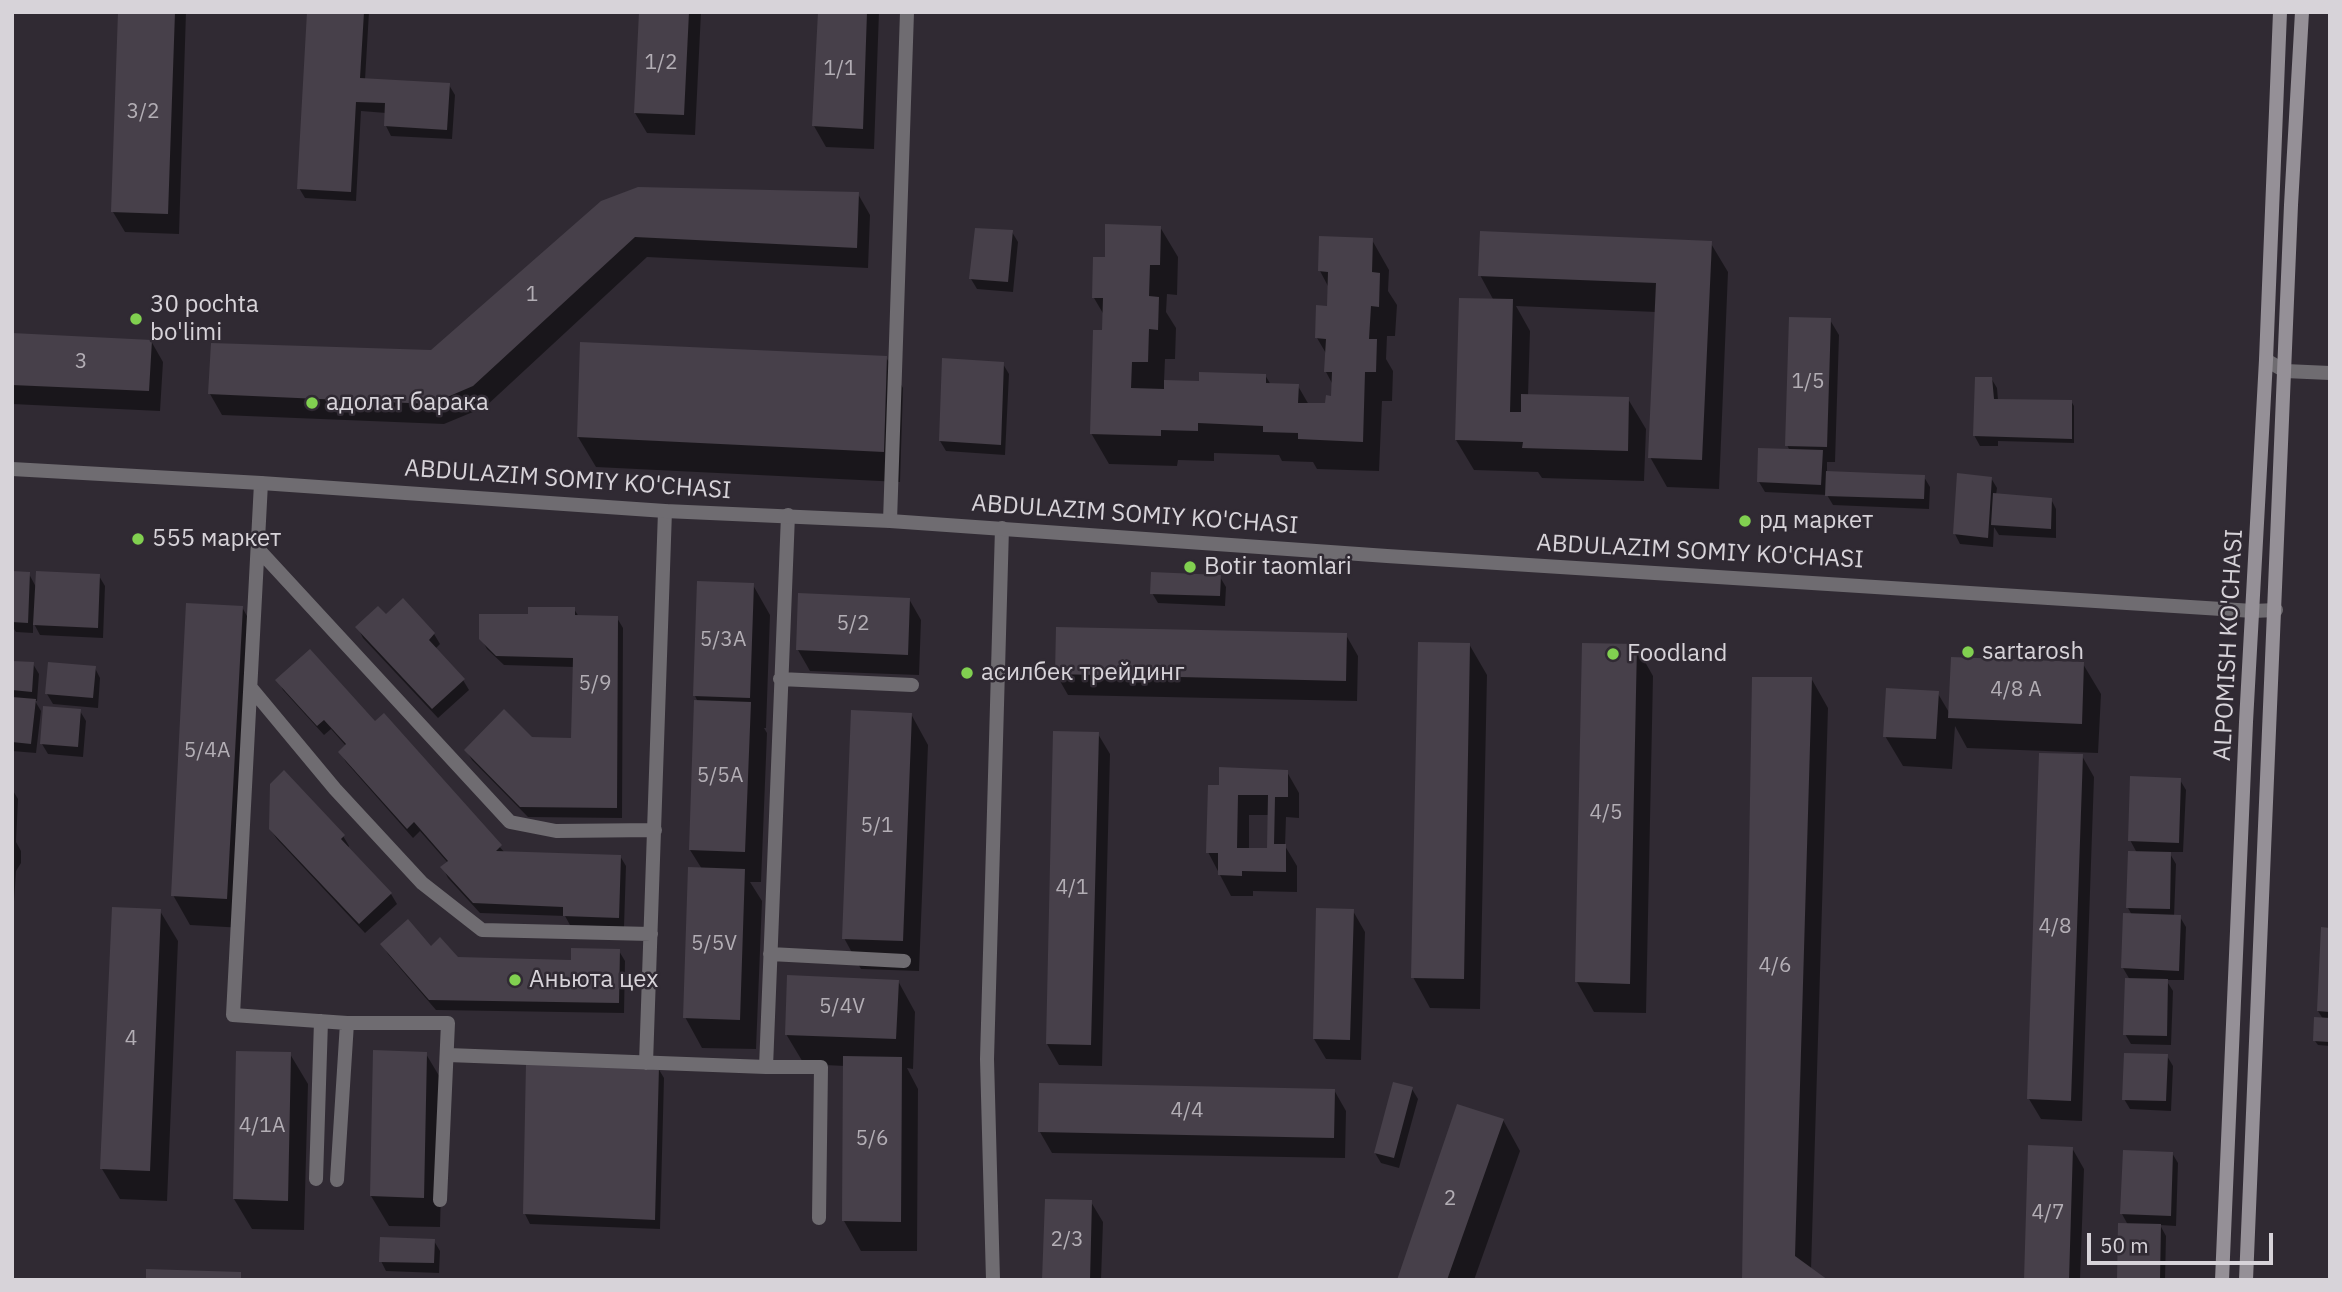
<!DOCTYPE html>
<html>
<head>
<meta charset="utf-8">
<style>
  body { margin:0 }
  #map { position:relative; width:2342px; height:1292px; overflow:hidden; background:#302a33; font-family:"IBM Plex Sans",sans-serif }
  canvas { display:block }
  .frame { position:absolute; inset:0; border:14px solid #d7d3d9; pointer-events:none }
  .scale { position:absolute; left:2087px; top:1233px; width:186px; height:32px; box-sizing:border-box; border:4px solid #d7d3d9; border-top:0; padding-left:9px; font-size:21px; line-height:24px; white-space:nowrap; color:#d7d3d9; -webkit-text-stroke:5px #302a33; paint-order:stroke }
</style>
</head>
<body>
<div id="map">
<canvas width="2342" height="1292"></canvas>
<div class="frame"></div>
<div class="scale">50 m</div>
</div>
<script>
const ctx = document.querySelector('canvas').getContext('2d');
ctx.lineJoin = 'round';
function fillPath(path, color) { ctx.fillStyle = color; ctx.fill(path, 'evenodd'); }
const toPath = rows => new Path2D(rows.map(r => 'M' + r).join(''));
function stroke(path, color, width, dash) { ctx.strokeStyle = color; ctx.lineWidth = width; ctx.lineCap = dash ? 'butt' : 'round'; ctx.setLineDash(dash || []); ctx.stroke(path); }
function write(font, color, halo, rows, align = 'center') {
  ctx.font = font + ' "IBM Plex Sans",sans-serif'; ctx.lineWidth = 5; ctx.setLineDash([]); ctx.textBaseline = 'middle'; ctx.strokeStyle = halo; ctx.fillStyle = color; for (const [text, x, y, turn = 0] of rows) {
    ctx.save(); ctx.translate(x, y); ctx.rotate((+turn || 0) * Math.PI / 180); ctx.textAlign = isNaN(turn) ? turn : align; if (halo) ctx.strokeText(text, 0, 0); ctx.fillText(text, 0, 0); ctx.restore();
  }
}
fillPath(toPath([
  [119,12,186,12,179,234,125,232,113,212],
  [309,12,369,12,365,80,449,85,455,95,452,139,391,136,386,126,386,113,361,111,356,201,305,198,299,188],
  [640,12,701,12,695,135,647,133,635,113],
  [820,12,879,12,874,149,826,147,814,126],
  [858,194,870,215,868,268,647,257,485,407,444,424,222,415,210,394,432,352,601,202],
  [1160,227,1178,257,1177,295,1167,294,1166,312,1176,328,1175,359,1165,359,1164,382,1201,383,1265,375,1271,385,1298,386,1309,405,1327,405,1333,397,1333,385,1326,372,1327,355,1317,338,1328,307,1329,288,1320,271,1372,240,1389,270,1388,291,1397,305,1395,336,1387,336,1386,359,1393,371,1392,401,1382,401,1379,471,1317,469,1313,462,1282,461,1279,455,1214,453,1214,461,1178,460,1177,466,1109,464,1091,433,1104,315,1094,298,1106,259],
  [1012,232,1018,242,1013,292,977,289,971,279],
  [1710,242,1728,272,1719,489,1667,487,1650,457,1656,312,1516,306,1530,331,1528,396,1628,399,1646,429,1644,481,1542,478,1538,472,1474,470,1456,440,1494,301,1480,275],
  [1830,320,1839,335,1835,462,1827,462,1827,473,1924,477,1930,487,1929,509,1833,505,1827,495,1765,492,1759,482,1790,451,1787,445],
  [12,335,151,341,163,362,160,411,12,404],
  [886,357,903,388,900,482,596,467,578,437],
  [1003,364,1009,374,1005,455,946,451,940,441],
  [1991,378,1997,388,1998,400,2071,401,2074,406,2074,443,1998,441,1998,446,1980,446,1974,435],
  [1991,478,1997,488,1996,495,2051,499,2056,509,2056,538,1999,535,1994,527,1993,547,1960,544,1955,534],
  [12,573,29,574,36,587,99,576,105,586,103,638,40,635,33,622,33,633,16,632,12,626],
  [1220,577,1226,587,1225,606,1158,603,1152,593],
  [753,585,770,615,766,728,764,728,767,733,761,882,750,882,762,901,756,1049,702,1048,685,1017,702,869,690,850,698,702,695,696],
  [909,599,921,620,919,675,810,671,798,650],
  [403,601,434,634,440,644,435,649,463,680,469,690,438,718,363,638,358,628,386,617],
  [242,607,259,638,244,928,190,925,173,895],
  [574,609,579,617,617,618,623,628,622,818,528,817,472,760,466,750,531,739,572,740,574,667,504,665,487,649,481,638,530,616],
  [1346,635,1358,656,1357,701,1068,695,1056,674],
  [1469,644,1487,675,1480,1009,1430,1008,1413,977],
  [1636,646,1653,676,1646,1013,1594,1012,1577,982],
  [12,662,33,664,39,674,37,701,35,701,41,711,36,753,12,751],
  [2083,664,2101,694,2098,753,1967,748,1955,726,1952,769,1903,766,1885,736,1937,692,1950,714],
  [95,668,100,678,98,708,53,704,47,694],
  [1811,678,1828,708,1811,1270,1744,1280],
  [278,680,375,724,384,715,505,853,620,856,626,866,624,927,570,925,565,916,480,913,448,878,443,868,448,863,420,831,413,838,346,762,340,752,346,746,331,729,324,735,283,690],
  [80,711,86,721,83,757,48,754,42,744],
  [911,714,928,745,919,971,861,969,844,938],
  [1098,734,1110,754,1102,1066,1059,1065,1047,1044],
  [2082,756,2094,777,2082,1121,2041,1119,2029,1099],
  [1287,772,1299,793,1299,818,1286,817,1285,846,1297,866,1297,892,1253,891,1253,896,1231,896,1208,852,1221,787],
  [1249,815,1269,815,1269,850,1249,850],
  [2180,780,2186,790,2183,852,2169,852,2176,864,2174,917,2180,917,2186,927,2184,980,2166,980,2173,991,2171,1045,2131,1044,2125,1034,2130,980,2123,968,2132,915,2128,908,2137,853,2130,840],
  [12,789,18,799,16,842,21,851,21,863,16,871,13,917],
  [270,829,343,836,349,846,348,848,391,894,397,904,365,933,277,839],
  [160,911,178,941,167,1201,120,1199,102,1169],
  [1353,911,1365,932,1361,1060,1326,1059,1314,1039],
  [2330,929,2330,1046,2318,1045,2315,1041,2323,1019,2318,1011],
  [382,944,431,948,457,959,573,962,619,951,625,961,624,1013,436,1010,388,954],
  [898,981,915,1012,913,1069,907,1068,918,1089,917,1251,861,1251,844,1221,845,1066,804,1064,786,1034],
  [290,1054,308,1084,304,1230,252,1229,234,1199],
  [426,1054,444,1084,440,1227,389,1226,371,1196],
  [2167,1056,2173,1066,2171,1111,2130,1109,2124,1099],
  [658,1068,664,1078,660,1229,530,1224,525,1214],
  [1412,1089,1418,1099,1399,1168,1381,1163,1375,1153],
  [1334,1090,1346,1111,1345,1158,1052,1153,1040,1132],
  [1503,1120,1520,1151,1474,1280,1399,1280],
  [2072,1148,2084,1169,2080,1280,2025,1280],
  [2172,1153,2178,1163,2176,1226,2160,1225,2166,1236,2165,1280,2119,1280,2120,1225,2128,1225,2122,1214],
  [1091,1202,1103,1222,1101,1280,1044,1280],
  [434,1241,440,1251,439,1273,386,1271,381,1261]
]), '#0007');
fillPath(toPath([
  [118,12,175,12,168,214,111,212],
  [307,12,364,12,360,78,450,83,447,130,384,126,385,103,356,102,351,192,297,189],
  [639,12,689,12,684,115,634,113],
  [818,12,867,12,863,129,812,126],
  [638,187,859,192,857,248,635,237,473,386,431,404,208,394,211,343,431,350,601,201],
  [1105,224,1161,226,1160,265,1150,265,1149,296,1159,297,1158,330,1149,329,1148,362,1132,362,1131,388,1164,389,1164,380,1199,381,1199,372,1266,374,1266,383,1299,384,1298,403,1325,403,1326,395,1331,396,1332,372,1324,372,1326,339,1315,338,1316,305,1327,306,1328,272,1318,271,1319,236,1373,238,1372,272,1380,273,1379,307,1371,306,1369,339,1377,339,1376,372,1365,372,1363,442,1298,439,1298,433,1263,432,1263,426,1198,423,1198,431,1161,430,1161,436,1090,434,1093,330,1102,330,1103,298,1092,298,1093,257,1105,257],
  [975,228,1013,230,1008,282,969,279],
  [1480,231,1712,241,1702,460,1648,458,1656,283,1478,276],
  [1459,298,1513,299,1510,412,1521,412,1521,394,1629,397,1628,451,1522,448,1523,442,1455,440],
  [1789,317,1831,318,1827,447,1785,446],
  [12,333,152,340,149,391,12,385],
  [580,342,887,356,884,452,577,437],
  [942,358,1004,362,1001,445,939,441],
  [1975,377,1992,377,1994,399,2072,400,2072,439,1973,436],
  [1758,448,1823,450,1821,485,1757,482],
  [1826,471,1925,475,1924,499,1825,496],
  [1957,473,1992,477,1988,538,1953,534],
  [1993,493,2052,498,2051,529,1991,525],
  [12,571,30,572,28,623,12,622],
  [36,571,100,574,98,628,33,625],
  [1151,572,1221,575,1220,596,1150,594],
  [697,581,754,583,750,698,693,696],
  [798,593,910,598,908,655,796,650],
  [403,598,435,633,429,640,465,679,432,709,355,627,378,606,386,614],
  [186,603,243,606,227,899,171,896],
  [528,607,575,607,575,615,618,616,617,808,520,807,464,750,504,709,532,737,571,738,573,658,496,656,479,639,479,614,528,614],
  [1056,627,1347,633,1346,681,1055,674],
  [1418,642,1470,643,1464,979,1411,978],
  [1582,643,1637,644,1630,984,1575,982],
  [310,649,375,721,384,713,502,845,496,851,621,855,619,918,563,916,563,907,473,903,440,867,448,861,414,822,407,829,338,752,346,744,324,720,317,726,275,680],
  [1951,657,2084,662,2082,724,1948,718],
  [12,661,34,662,32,692,12,690],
  [48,662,96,666,93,698,45,694],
  [1752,677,1812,677,1795,1256,1828,1280,1742,1280],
  [1886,688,1939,691,1936,739,1883,737],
  [12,697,36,699,31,744,12,742],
  [694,700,751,702,745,852,689,850],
  [43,706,81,709,78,747,40,744],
  [851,710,912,713,903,941,842,939],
  [1053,731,1099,732,1091,1045,1046,1044],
  [2039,753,2083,754,2071,1101,2027,1099],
  [1219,767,1288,770,1288,797,1275,797,1274,844,1286,844,1286,872,1242,871,1242,876,1218,875,1218,853,1206,853,1208,785,1219,785],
  [1238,795,1268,795,1267,848,1237,848],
  [284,770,345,835,341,839,392,893,359,924,269,829,270,784],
  [2130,776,2181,778,2179,843,2128,841],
  [2128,851,2171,852,2170,909,2126,908],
  [688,867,745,869,740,1020,683,1018],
  [112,907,161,909,150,1171,100,1169],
  [1316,908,1354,909,1350,1040,1313,1039],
  [2123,913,2181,915,2179,971,2121,968],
  [408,919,431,946,440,937,458,957,571,960,571,948,620,949,619,1003,429,1000,380,944],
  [2321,927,2330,928,2330,1012,2317,1011],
  [787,975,899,980,896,1039,785,1035],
  [2125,978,2168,979,2167,1036,2123,1035],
  [2314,1017,2330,1018,2330,1042,2313,1041],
  [373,1050,427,1052,424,1198,370,1196],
  [236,1051,291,1052,288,1201,233,1199],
  [2124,1053,2168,1054,2166,1101,2122,1100],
  [843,1056,902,1057,901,1222,842,1221],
  [526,1063,659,1066,655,1220,523,1214],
  [1393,1082,1413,1087,1394,1158,1374,1153],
  [1039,1083,1335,1089,1334,1138,1038,1132],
  [1457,1104,1504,1119,1447,1280,1397,1280],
  [2028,1145,2073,1147,2069,1280,2024,1280],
  [2123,1150,2173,1152,2171,1216,2120,1214],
  [1045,1199,1092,1200,1090,1280,1042,1280],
  [2118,1223,2161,1224,2160,1280,2117,1279],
  [380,1237,435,1239,434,1263,379,1262],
  [146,1269,241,1272,241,1280,146,1280]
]), '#47404a');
stroke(toPath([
  [2266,360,2285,371,2330,373],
  [261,483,233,1015,347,1023,448,1023,440,1200],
  [890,521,907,12],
  [258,549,510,822,556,831,655,830],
  [780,679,912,685],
  [251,688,335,789,422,883,482,930,651,934],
  [770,954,904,961],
  [448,1055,766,1067,821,1067,819,1218],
  [646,1063,665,511],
  [766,1067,788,515],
  [316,1179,321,1021],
  [337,1180,347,1023],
  [993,1280,987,1059,1002,528]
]), '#6f6c71', 14);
stroke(toPath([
  [12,469,261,483,665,511,890,521,1387,556,2253,611,2276,610]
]), '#6f6c71', 14);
stroke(toPath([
  [2222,1280,2246,722,2266,360,2280,12],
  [2246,1280,2291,205,2302,12]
]), '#959097', 14);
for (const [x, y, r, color] of [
  [136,319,7,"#81d050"],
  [312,403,7,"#81d050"],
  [1745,521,7,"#81d050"],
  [138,539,7,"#81d050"],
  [1190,567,7,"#81d050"],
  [1968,652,7,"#81d050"],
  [1613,654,7,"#81d050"],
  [967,673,7,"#81d050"],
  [515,980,7,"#81d050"]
]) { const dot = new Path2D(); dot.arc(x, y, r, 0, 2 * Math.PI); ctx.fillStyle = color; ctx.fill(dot); stroke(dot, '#302a33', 2.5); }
write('21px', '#b3aeb5', null, [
  ["1/2",661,63],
  ["1/1",840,69],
  ["3/2",143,112],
  ["1",532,295],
  ["3",81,362],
  ["1/5",1808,382],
  ["5/2",853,624],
  ["5/3A",723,640],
  ["5/9",595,684],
  ["4/8 A",2016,690],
  ["5/4A",207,751],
  ["5/5A",720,776],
  ["4/5",1606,813],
  ["5/1",877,826],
  ["4/1",1072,888],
  ["4/8",2055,927],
  ["5/5V",714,944],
  ["4/6",1775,966],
  ["5/4V",842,1007],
  ["4",131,1039],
  ["4/4",1187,1111],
  ["4/1A",262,1126],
  ["5/6",872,1139],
  ["2",1450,1199],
  ["4/7",2048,1213],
  ["2/3",1067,1240]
]);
write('24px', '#d7d3d9', '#302a33', [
  ["30 pochta",150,305],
  ["bo'limi",150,333],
  ["адолат барака",326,403],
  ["рд маркет",1759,521],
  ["555 маркет",152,539],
  ["Botir taomlari",1204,567],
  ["sartarosh",1982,652],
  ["Foodland",1627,654],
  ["асилбек трейдинг",981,673],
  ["Аньюта цех",529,980]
], 'left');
write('24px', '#d7d3d9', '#302a33', [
  ["ABDULAZIM SOMIY KO'CHASI",568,480,4],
  ["ABDULAZIM SOMIY KO'CHASI",1135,515,4],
  ["ABDULAZIM SOMIY KO'CHASI",1700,552,3],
  ["ALPOMISH KO'CHASI",2229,645,-87]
]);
</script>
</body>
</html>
